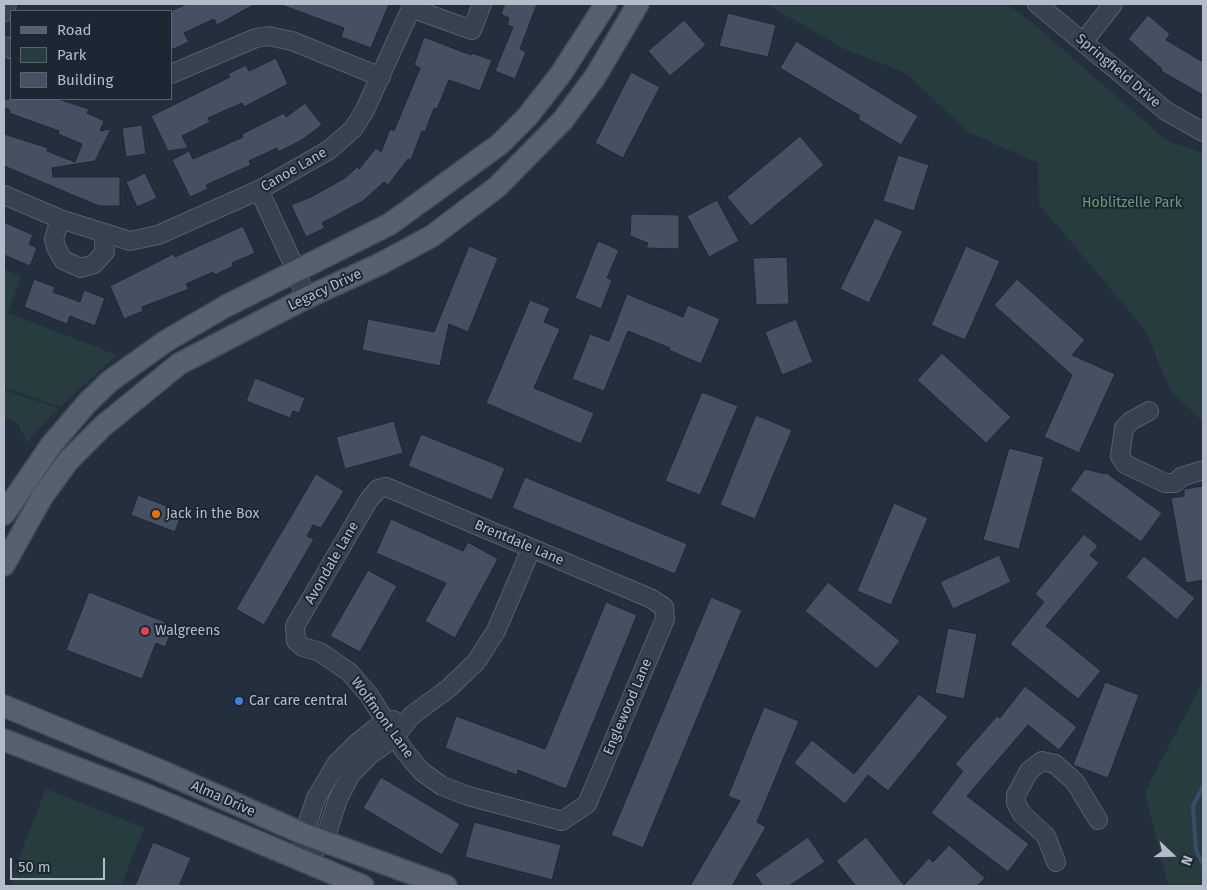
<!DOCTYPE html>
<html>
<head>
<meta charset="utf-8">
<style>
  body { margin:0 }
  #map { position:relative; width:1207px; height:890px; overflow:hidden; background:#242f3e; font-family:"Fira Sans",sans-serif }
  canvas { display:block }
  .frame { position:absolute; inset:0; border:5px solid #b4bcc9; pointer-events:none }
  .legend { position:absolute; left:10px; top:10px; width:162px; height:90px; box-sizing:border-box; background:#1d2633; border:1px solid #59626f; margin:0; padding:6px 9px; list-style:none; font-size:15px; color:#b4bcc9 }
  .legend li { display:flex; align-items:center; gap:10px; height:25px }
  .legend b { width:25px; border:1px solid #59626f }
  .north { position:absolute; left:1147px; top:830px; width:50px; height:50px; -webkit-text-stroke:4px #1d2633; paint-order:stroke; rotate:111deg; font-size:14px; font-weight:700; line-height:20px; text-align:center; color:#b4bcc9 }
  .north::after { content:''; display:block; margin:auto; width:18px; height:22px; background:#b4bcc9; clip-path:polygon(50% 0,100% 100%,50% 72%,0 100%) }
  .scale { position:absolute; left:10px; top:858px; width:95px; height:22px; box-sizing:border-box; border:2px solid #b4bcc9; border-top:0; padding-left:6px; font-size:15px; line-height:18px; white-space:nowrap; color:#b4bcc9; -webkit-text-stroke:4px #1d2633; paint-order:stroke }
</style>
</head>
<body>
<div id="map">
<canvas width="1207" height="890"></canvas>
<div class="frame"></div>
<ul class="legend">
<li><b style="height:6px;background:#56606e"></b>Road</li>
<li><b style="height:14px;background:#263c3f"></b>Park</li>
<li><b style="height:14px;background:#455162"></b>Building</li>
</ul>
<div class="north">N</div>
<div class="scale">50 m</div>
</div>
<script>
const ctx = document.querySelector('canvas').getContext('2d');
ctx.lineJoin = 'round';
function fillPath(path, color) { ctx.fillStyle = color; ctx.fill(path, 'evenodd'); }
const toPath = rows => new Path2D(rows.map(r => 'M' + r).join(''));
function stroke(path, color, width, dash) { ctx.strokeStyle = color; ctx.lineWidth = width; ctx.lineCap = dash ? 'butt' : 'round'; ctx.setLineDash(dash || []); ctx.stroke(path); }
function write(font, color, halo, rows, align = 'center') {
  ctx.font = font + ' "Fira Sans",sans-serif'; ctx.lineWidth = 4; ctx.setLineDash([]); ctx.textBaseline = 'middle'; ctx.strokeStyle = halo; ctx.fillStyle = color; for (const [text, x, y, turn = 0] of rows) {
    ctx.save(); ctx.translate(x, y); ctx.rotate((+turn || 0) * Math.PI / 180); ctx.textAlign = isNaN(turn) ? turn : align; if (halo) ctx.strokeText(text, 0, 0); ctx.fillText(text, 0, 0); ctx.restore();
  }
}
fillPath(toPath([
  [766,4,1006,4,1027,18,1167,141,1203,153,1203,422,1171,391,1145,330,1039,204,1038,163,968,132,906,73,845,49],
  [4,269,21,277,8,313,117,355,60,407,4,387],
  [4,390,58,408,27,443,18,423,4,417],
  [1203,681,1203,886,1168,886,1145,792],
  [46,789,144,828,121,886,12,886,12,875]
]), '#263c3f');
stroke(toPath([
  [1203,786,1193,806,1196,850,1203,864]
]), '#394c67', 4);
const building = toPath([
  [187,4,255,4,217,25,214,19,184,33,189,42,171,50,171,11,187,4],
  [279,4,389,4,371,48,341,37,344,28,279,4],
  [505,4,537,4,520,49,526,52,515,79,495,71,513,27,507,25,509,18,501,14,505,4],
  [728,13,776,25,768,57,719,46,728,13],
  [1148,15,1170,34,1166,40,1203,62,1203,95,1161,71,1162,69,1128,39,1148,15],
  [684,20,706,45,670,76,648,51,684,20],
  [424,37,471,55,472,53,492,60,480,91,449,80,437,109,434,108,425,132,422,131,411,160,408,159,388,185,384,182,363,201,322,223,325,228,306,237,291,205,311,197,345,178,357,167,359,169,376,148,381,152,390,129,394,131,420,68,414,65,424,37],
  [796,41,918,116,901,145,858,119,860,116,780,68,796,41],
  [276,58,288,84,244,107,242,103,208,118,210,122,182,136,188,148,168,151,151,116,230,77,228,74,246,65,249,71,276,58],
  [631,72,660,87,623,158,595,143,631,72],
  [4,99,58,99,89,109,87,113,104,121,100,131,111,129,95,161,52,168,53,177,120,177,120,206,99,206,4,166,4,134,48,148,47,151,75,162,82,144,58,134,59,131,9,113,10,110,4,107,4,99],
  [305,103,322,125,302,140,278,152,277,148,249,161,251,165,206,185,208,189,190,197,172,160,189,151,193,159,243,137,242,134,284,113,286,117,305,103],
  [142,125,146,154,126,157,122,128,142,125],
  [800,136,824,165,751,226,727,197,800,136],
  [898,155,929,165,914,211,883,201,898,155],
  [145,173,157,198,137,207,126,182,145,173],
  [717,200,739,241,709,257,687,216,717,200],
  [631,214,679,215,679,249,646,248,648,243,630,236,631,214],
  [875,218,903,231,869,303,840,289,875,218],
  [4,222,33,235,29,244,37,248,30,266,4,255,4,222],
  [243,226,255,253,232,263,233,266,215,275,213,272,186,284,189,289,142,307,143,311,124,319,110,286,173,254,175,257,243,226],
  [598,241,619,250,607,278,612,280,601,309,575,298,598,241],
  [469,246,498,258,468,332,449,324,440,366,362,350,368,319,434,332,469,246],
  [966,246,1000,261,965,340,931,325,966,246],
  [787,257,789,304,756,305,753,258,787,257],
  [34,279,55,287,53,292,80,302,84,290,105,298,95,326,70,316,67,324,24,307,34,279],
  [1017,279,1085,340,1072,355,1115,374,1079,453,1044,437,1072,375,994,305,1017,279],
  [627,294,683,317,688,305,720,319,701,364,669,350,670,348,628,331,604,391,572,379,590,334,609,341,627,294],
  [530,300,550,308,544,322,560,329,534,388,594,413,581,444,486,403,530,300],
  [796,319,813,362,782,375,765,332,796,319],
  [942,353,1011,417,986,443,917,380,942,353],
  [255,378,305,398,299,413,293,411,290,418,246,401,255,378],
  [702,392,738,406,700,495,665,481,702,392],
  [756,415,792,430,755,519,720,505,756,415],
  [394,421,403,453,345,469,336,437,394,421],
  [421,434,505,468,492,500,408,466,421,434],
  [1009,448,1044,457,1019,549,983,540,1009,448],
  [1085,469,1105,474,1105,472,1162,513,1141,542,1070,490,1085,469],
  [316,474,344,491,321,528,313,525,307,536,314,539,264,625,236,609,316,474],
  [525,477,687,544,675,574,512,508,525,477],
  [1203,486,1203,580,1186,583,1171,498,1184,496,1184,489,1203,486],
  [138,495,182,512,175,532,131,515,138,495],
  [894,503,928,518,891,605,857,591,894,503],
  [391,519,463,551,468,542,498,559,455,638,425,621,446,583,376,553,391,519],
  [1084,534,1098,546,1090,555,1099,563,1046,626,1101,671,1078,699,1010,644,1044,602,1035,594,1084,534],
  [999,555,1011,582,953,609,940,582,999,555],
  [1144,556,1195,598,1177,620,1126,577,1144,556],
  [368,570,397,586,360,652,330,636,368,570],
  [828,582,900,641,877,669,805,611,828,582],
  [89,592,165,622,162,629,171,633,165,647,156,643,142,679,66,650,89,592],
  [711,597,742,610,643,848,611,835,711,597],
  [606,602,637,615,566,789,518,770,517,775,445,748,456,716,545,749,606,602],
  [948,628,977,634,964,699,935,693,948,628],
  [1105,682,1139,695,1108,778,1073,765,1105,682],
  [1025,686,1077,727,1059,750,1028,725,967,796,1029,844,1008,872,931,813,963,771,955,764,997,716,1000,718,1025,686],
  [919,694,948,717,888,791,868,775,845,804,794,763,812,740,854,774,919,694],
  [764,707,799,721,757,822,766,827,732,886,690,886,740,801,728,796,764,707],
  [381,777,460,824,442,855,363,808,381,777],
  [474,822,561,845,552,880,465,857,474,822],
  [808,837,825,862,789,886,763,886,755,874,808,837],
  [866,837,904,885,929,858,933,862,949,845,985,878,977,886,856,886,836,861,866,837],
  [153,842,191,858,179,886,135,886,153,842]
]);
fillPath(building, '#455162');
stroke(building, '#1f2835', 1);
const minor = toPath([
  [1037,4,1166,111,1203,132],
  [411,8,472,30,482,4],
  [4,12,7,4],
  [1084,41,1113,4],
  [4,46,11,49],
  [171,74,256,38,268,36,292,41,381,77],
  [259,190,296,270,306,298],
  [4,195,60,219,130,241,158,235,259,190,329,150,353,129,364,112,413,4],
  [60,219,54,239,56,247,63,260,81,268,94,264,105,252,103,233],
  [1149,411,1131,421,1124,428,1120,456,1125,464,1165,483,1175,483,1181,477,1203,470],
  [386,487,650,598,664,607,665,619,587,804,562,821,468,796,442,786,421,771,403,749,369,695,349,672,320,652,303,647,296,641,295,626,368,501,378,489,386,487],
  [303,847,304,834,316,798,336,764,357,743,384,722,393,720],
  [302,861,324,842,338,799,351,774,371,754,394,738,411,716,449,688,476,662,496,631,531,549],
  [1056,862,1046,836,1022,814,1016,803,1016,795,1029,771,1042,761,1055,764,1075,782,1098,820]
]);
const major = toPath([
  [4,514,52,444,88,402,110,381,166,341,226,306,390,224,500,144,527,117,560,75,606,4],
  [4,565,42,497,68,461,103,426,179,364,306,298,380,264,432,236,497,187,563,120,595,77,638,4],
  [4,706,159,770,304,834,446,886],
  [4,740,149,796,363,886]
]);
stroke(minor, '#565f6c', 20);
stroke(major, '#414a57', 24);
stroke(minor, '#38414e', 18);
stroke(major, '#56606e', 21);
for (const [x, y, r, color] of [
  [156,514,5,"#e8710a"],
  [145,631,5,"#e0444e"],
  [239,701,5,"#3f7fe0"]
]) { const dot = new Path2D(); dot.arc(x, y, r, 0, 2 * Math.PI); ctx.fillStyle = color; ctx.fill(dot); stroke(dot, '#1d2633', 2); }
write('14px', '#b4bcc9', '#1d2633', [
  ["Springfield Drive",1118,71,40],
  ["Canoe Lane",294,170,-30],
  ["Legacy Drive",325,290,-25],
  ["Brentdale Lane",519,543,23],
  ["Avondale Lane",332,563,-60],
  ["Englewood Lane",628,707,-67],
  ["Wolfmont Lane",382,718,54],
  ["Alma Drive",223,799,24]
]);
write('14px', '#6b9a76', '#1d2633', [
  ["Hoblitzelle Park",1132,203]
]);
write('14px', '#b4bcc9', '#1d2633', [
  ["Jack in the Box",166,514],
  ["Walgreens",155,631],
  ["Car care central",249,701]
], 'left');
</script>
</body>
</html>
